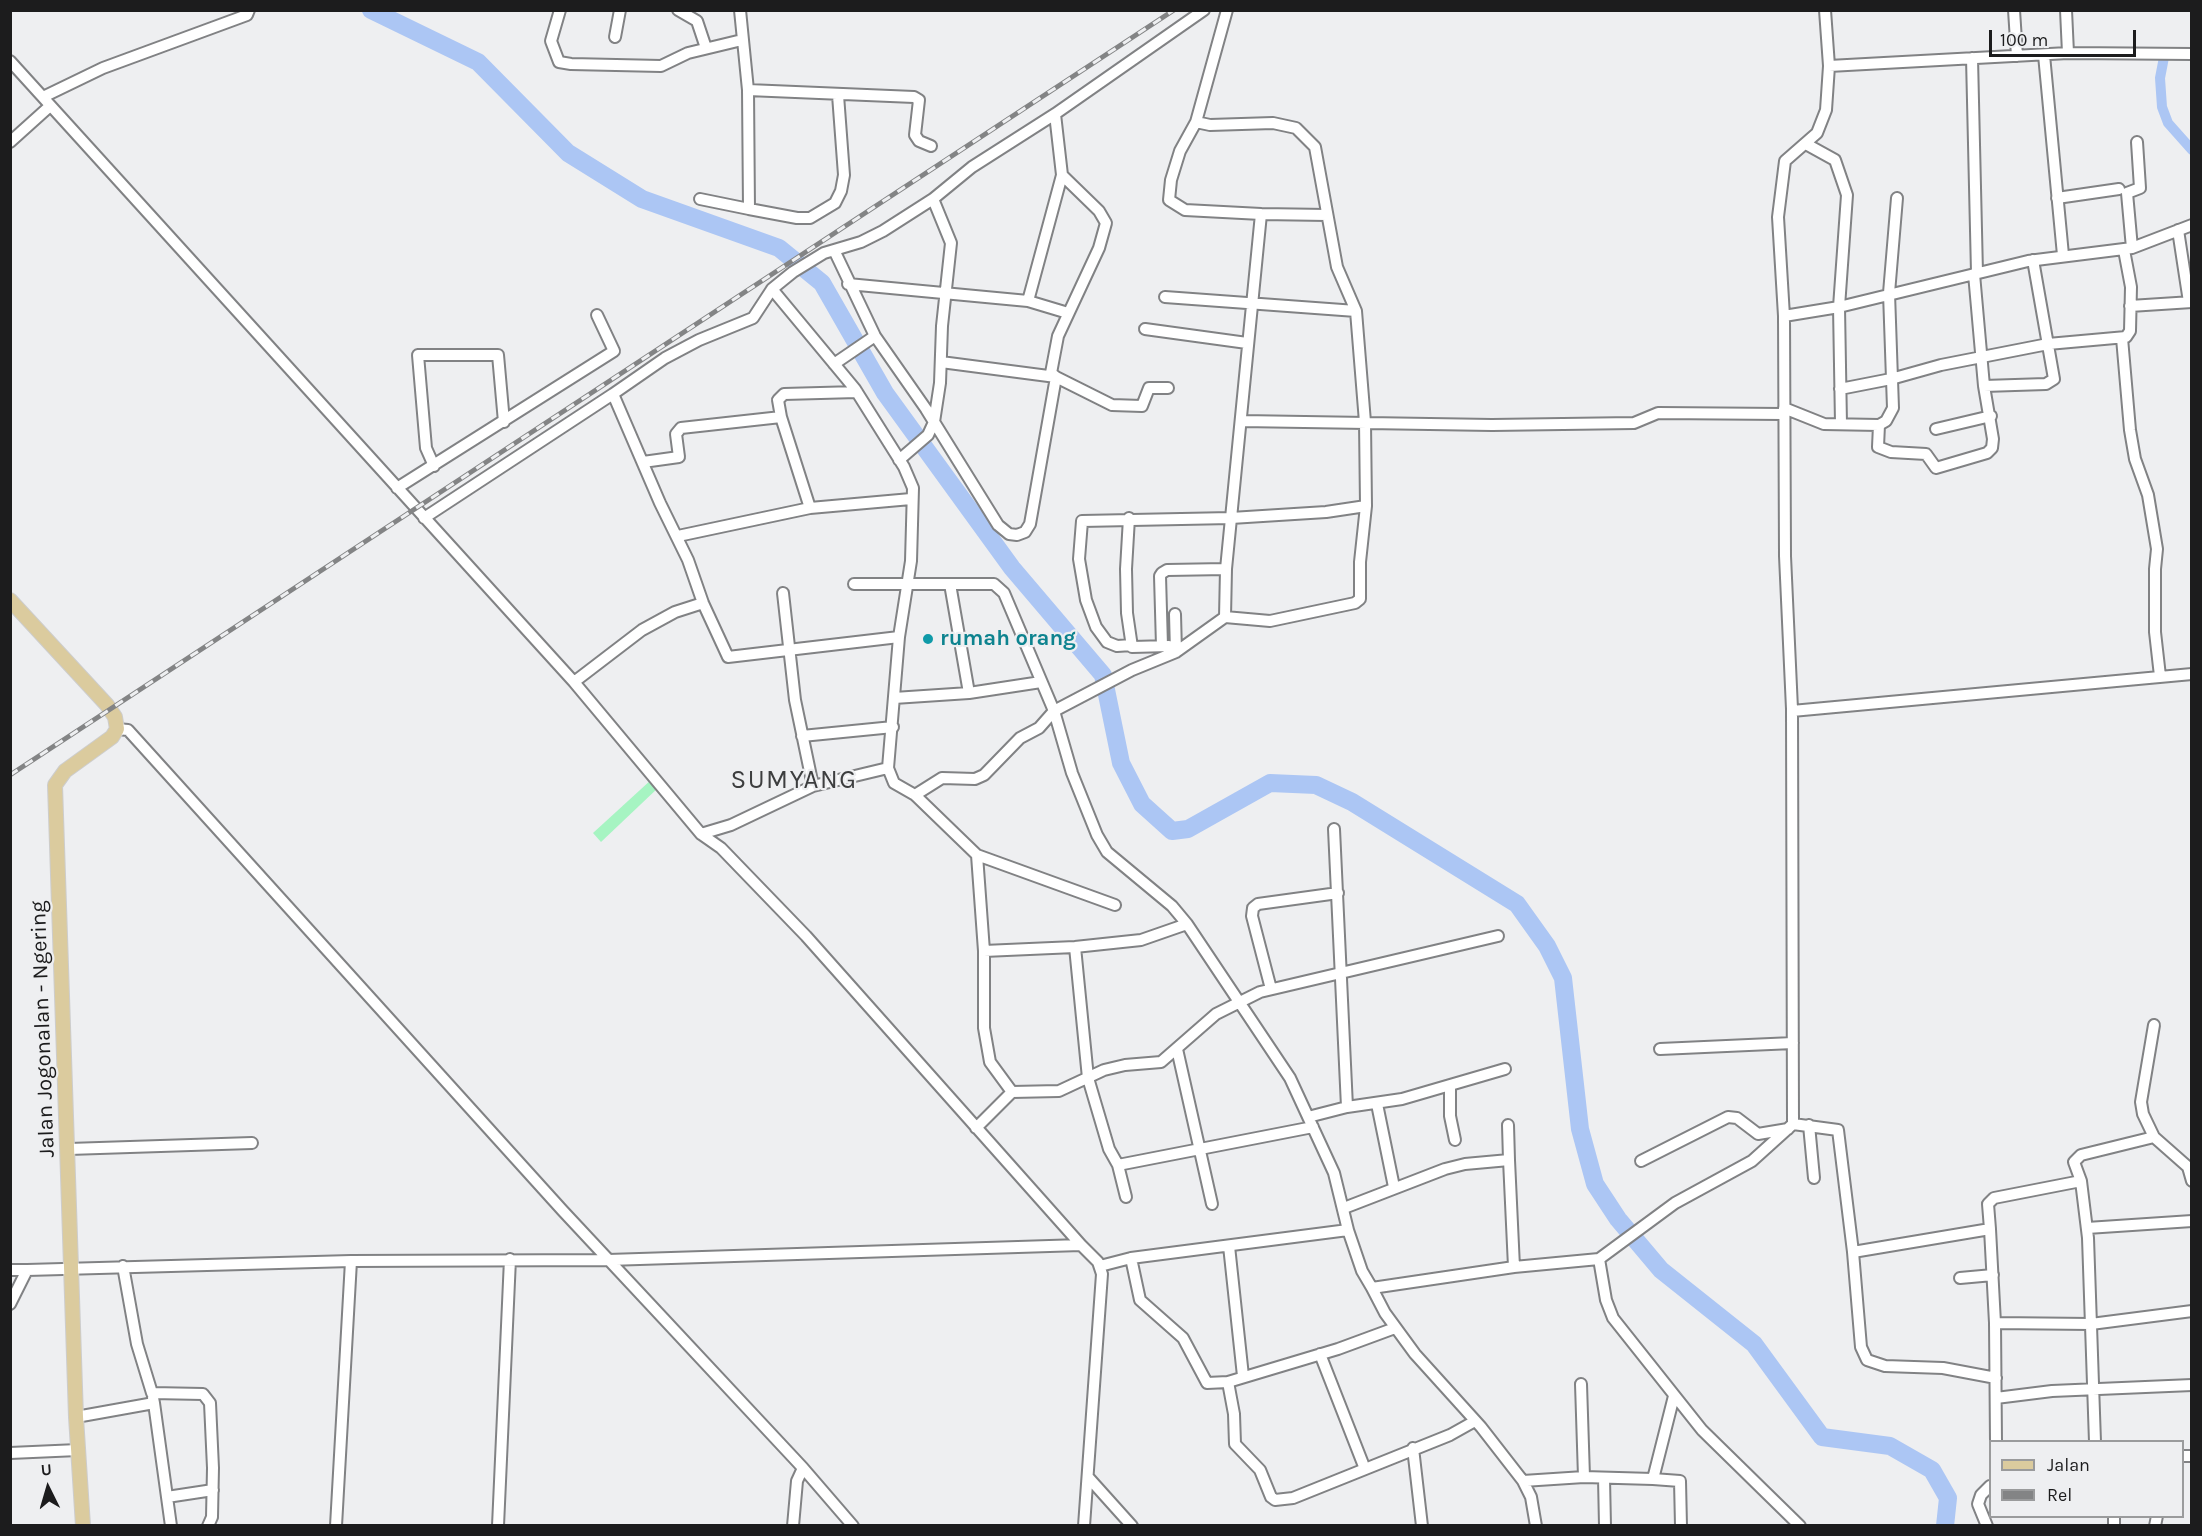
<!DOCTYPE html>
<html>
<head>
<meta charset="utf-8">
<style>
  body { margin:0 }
  #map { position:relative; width:2202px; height:1536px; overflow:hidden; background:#eeeff1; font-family:Karla,sans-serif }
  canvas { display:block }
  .frame { position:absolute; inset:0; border:12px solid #1c1c1d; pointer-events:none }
  .legend { position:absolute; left:1989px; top:1440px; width:195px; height:78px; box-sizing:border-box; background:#eeeff1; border:2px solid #9a9b9c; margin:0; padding:8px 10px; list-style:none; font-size:18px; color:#1c1c1d }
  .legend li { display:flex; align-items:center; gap:12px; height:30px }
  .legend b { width:30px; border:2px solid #9a9b9c }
  .north { position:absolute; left:18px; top:1458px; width:60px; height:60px; -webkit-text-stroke:4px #eeeff1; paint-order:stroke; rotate:355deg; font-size:16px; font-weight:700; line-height:24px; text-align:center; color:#1c1c1d }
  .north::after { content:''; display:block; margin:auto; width:21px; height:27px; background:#1c1c1d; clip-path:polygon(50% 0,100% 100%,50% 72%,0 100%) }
  .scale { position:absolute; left:1989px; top:30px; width:147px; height:27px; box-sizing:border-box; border:3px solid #1c1c1d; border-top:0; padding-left:8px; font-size:18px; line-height:21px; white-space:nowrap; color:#1c1c1d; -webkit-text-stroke:4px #eeeff1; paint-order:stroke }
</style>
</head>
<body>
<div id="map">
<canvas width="2202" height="1536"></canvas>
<div class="frame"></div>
<ul class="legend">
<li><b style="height:8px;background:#dbcb9e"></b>Jalan</li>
<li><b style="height:8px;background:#838485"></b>Rel</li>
</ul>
<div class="north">U</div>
<div class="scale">100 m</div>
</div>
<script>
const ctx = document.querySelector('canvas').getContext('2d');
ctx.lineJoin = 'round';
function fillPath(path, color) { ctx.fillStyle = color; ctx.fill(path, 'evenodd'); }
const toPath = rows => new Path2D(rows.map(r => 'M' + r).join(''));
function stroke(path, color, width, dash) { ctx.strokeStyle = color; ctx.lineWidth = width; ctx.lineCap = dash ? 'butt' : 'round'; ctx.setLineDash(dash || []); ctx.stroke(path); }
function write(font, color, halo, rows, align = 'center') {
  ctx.font = font + ' Karla,sans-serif'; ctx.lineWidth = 4.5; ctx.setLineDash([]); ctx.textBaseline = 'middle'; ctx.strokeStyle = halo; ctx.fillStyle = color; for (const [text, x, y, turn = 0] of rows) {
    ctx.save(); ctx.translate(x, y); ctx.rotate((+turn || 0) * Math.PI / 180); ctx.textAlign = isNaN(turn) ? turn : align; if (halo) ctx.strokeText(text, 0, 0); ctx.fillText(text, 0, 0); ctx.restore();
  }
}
fillPath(toPath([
  [652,779,659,787,601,842,593,833]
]), '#a6f4c2');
stroke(toPath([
  [2165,52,2160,78,2162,107,2168,123,2192,150]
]), '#acc6f4', 10);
stroke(toPath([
  [371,10,478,62,568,153,642,199,779,248,822,283,885,393,1012,568,1103,675,1121,763,1142,804,1172,831,1188,829,1270,783,1316,785,1352,802,1517,904,1547,946,1563,978,1580,1129,1595,1184,1618,1219,1661,1270,1754,1344,1822,1437,1890,1446,1932,1470,1948,1498,1945,1526]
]), '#acc6f4', 18);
const minor = toPath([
  [560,10,551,41,559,62,571,64,661,66,688,53,742,40],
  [678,10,697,21,706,48],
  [1227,10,1196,122,1180,151,1171,180,1169,200,1185,210,1261,214],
  [2014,10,2017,56],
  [2066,10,2068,53],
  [615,37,620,10],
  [2044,55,2063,255],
  [1972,58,1977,273],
  [10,61,574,682,701,834,721,848,806,936,1081,1245],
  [1829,66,2068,53,2192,54],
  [748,90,914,97,919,100,915,135,919,141,931,146],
  [43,97,103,68,247,15,249,10],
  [1196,122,1210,125,1273,123,1296,128,1315,147,1337,267,1356,311,1365,422,1366,506,1360,562,1360,599,1355,603,1270,621,1225,617,1176,652,1132,670,1054,711,1072,773,1097,835,1107,852,1172,906,1187,924,1290,1078,1334,1173,1348,1230],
  [10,142,50,106],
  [1806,144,1835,160,1847,195,1839,307,1841,424],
  [2057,198,2119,189],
  [700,199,749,209,748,90,740,10],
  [749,209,797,218,810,218,835,203,841,191,844,175,838,95],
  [2178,230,2189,302],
  [2132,248,2127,193,2140,188,2137,142],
  [834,250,875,336,926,409,998,525,1009,534,1017,535,1025,532,1030,524,1056,377,1051,373,1058,336,1099,248,1106,223,1099,211,1062,175,1055,114],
  [1974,274,1984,386],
  [848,284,1028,301,1068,313],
  [772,289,855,389,904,467,913,488,911,561,899,637,888,768,894,783,915,795,977,855,984,951,984,1028,990,1062,1012,1092],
  [1165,297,1356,311],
  [1028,301,1062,175],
  [2130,306,2192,302],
  [1784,316,1839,307,2028,261,2132,248,2192,225],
  [1145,329,1247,343],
  [2122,338,2130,430,2135,459,2148,495,2157,549,2155,569,2155,632,2160,676],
  [941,362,1056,377,1112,405,1142,406,1149,388,1168,388],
  [834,364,875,336],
  [1840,389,1891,379,1941,365,2048,344,2126,337,2130,331,2131,287,2124,250],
  [1784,408,1824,424,1879,425,1878,447,1891,452,1926,454,1936,468,1987,453,1992,448,1993,439,1984,386,2046,384,2054,379,2033,260],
  [1242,421,1492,425,1634,423,1658,413,1783,414],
  [1879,425,1886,421,1893,408,1889,293,1897,198],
  [1936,429,1991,416],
  [899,460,928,435,934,422,940,383,942,326,951,243,933,199],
  [643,462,679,457,676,434,681,428,781,417],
  [434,466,426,448,418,355,498,355,504,422],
  [397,488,614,351,597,315],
  [810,508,781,417,778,400,784,394,857,392],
  [424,518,613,394],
  [1129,518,1126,569,1127,613,1132,647,1169,646,1174,652],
  [678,536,810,508,911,499],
  [854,584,950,584,969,693,894,698],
  [783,593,795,700,813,786,888,768],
  [1175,614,1176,652],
  [1225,617,1226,569,1261,214,1327,215],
  [899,637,728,657,703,603,688,560,660,503,613,394,665,358,699,340,753,318,772,289,793,272,824,253,861,242,883,231,933,199,972,167,1055,114,1204,10],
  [1132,645,1117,646,1107,642,1096,627,1086,600,1079,559,1082,521,1231,518,1326,512,1366,506],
  [1162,646,1160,576,1162,573,1167,570,1226,569],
  [574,682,642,630,675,612,703,603],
  [969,693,1041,682],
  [1792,711,2192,674],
  [117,729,128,730,563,1211,803,1468,853,1526],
  [802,736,893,727],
  [915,795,942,778,975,779,984,775,1020,738,1039,728,1054,711,1004,593,994,584,950,584],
  [1334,829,1347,1107],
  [701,834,731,825,813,786],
  [977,855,1115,905],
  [1075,947,1088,1078,1109,1149,1118,1165,1126,1197],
  [984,951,1075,947,1141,940,1187,924],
  [1271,989,1252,916,1253,908,1258,904,1338,893],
  [2154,1025,2141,1102,2143,1114,2154,1137,2188,1167,2192,1181],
  [1177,1049,1212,1204],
  [1660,1049,1793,1043],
  [1450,1087,1450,1116,1455,1140],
  [1377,1104,1394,1187],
  [1308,1117,1347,1107,1402,1099,1505,1069],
  [1793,1124,1838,1130,1853,1252,1990,1229,1995,1323,1996,1442],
  [1508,1125,1509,1160],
  [1809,1125,1814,1178],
  [976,1128,1012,1092,1059,1091,1104,1070,1125,1065,1161,1062,1216,1014,1260,992,1498,936],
  [69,1149,252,1143],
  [1641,1161,1728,1117,1737,1118,1758,1134,1788,1129],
  [1118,1165,1313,1127],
  [1344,1208,1445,1169,1465,1164,1509,1160,1514,1267],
  [2087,1228,2192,1221],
  [1990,1229,1988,1204,1994,1198,2081,1181],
  [1229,1246,1243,1376],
  [1853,1252,1861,1347,1867,1360,1885,1366,1943,1368,1996,1378],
  [1131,1258,1140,1300,1183,1338,1207,1383,1228,1382,1338,1349,1395,1328],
  [1599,1259,1675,1203,1752,1161,1793,1124,1792,709,1785,556,1784,316,1778,217,1785,161,1817,133,1826,110,1829,66,1825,10],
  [351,1261,608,1260,1081,1245,1098,1262,1102,1274,1084,1526],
  [123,1266,137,1344,152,1393,203,1394,210,1403,213,1468,212,1517,208,1526],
  [1100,1266,1131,1258,1348,1230,1362,1271,1372,1288,1514,1267,1599,1259,1606,1300,1613,1318,1702,1430,1800,1526],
  [10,1270,27,1270,10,1304],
  [27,1270,351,1261,336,1526],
  [1960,1278,1993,1275],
  [1372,1288,1385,1313,1415,1354,1481,1427,1523,1481,1531,1497,1536,1526],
  [1995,1323,2091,1324,2192,1311],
  [1320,1354,1365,1469],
  [1228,1382,1234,1414,1235,1444,1260,1470,1271,1497,1275,1500,1293,1498,1450,1435,1475,1421],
  [1581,1384,1584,1477],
  [1674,1396,1653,1479,1680,1481,1681,1526],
  [1996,1398,2052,1391,2192,1385],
  [154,1403,171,1526],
  [76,1417,154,1403,153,1398],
  [2095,1442,2088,1238,2081,1181,2074,1162,2081,1155,2154,1137],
  [1413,1448,1422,1526],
  [10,1453,78,1450],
  [2182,1456,2192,1456],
  [1088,1477,1132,1526],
  [1604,1478,1605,1526],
  [1523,1481,1584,1477,1653,1479],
  [167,1497,213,1490],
  [498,1526,510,1259],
  [793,1526,797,1481,803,1468],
  [1987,1526,1978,1504,1981,1495,1990,1486],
  [2114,1526,2114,1516],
  [2155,1526,2157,1516]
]);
const major = toPath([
  [10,600,107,705,115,717,117,729,112,737,65,771,55,785,76,1417,83,1526]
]);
stroke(minor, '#818284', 14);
stroke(major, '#cdcdcd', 16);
stroke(minor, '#fff', 10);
stroke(major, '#dbcb9e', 14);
const rail = toPath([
  [10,775,1174,10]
]);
stroke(rail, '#838485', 5);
stroke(rail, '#eeeff1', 3, [9]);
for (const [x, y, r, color] of [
  [928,639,6,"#0f9aa8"]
]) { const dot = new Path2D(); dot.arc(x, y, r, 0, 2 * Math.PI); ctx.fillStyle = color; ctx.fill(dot); stroke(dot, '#eeeff1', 2); }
write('bold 22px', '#0d838f', '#eeeff1', [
  ["rumah orang",940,639]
], 'left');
write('22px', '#1c1c1d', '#eeeff1', [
  ["Jalan Jogonalan - Ngering",43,1029,-92]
]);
ctx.letterSpacing = '1.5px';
write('26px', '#3d3e3f', '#eeeff1', [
  ["SUMYANG",794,781]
]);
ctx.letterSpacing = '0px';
</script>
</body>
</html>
